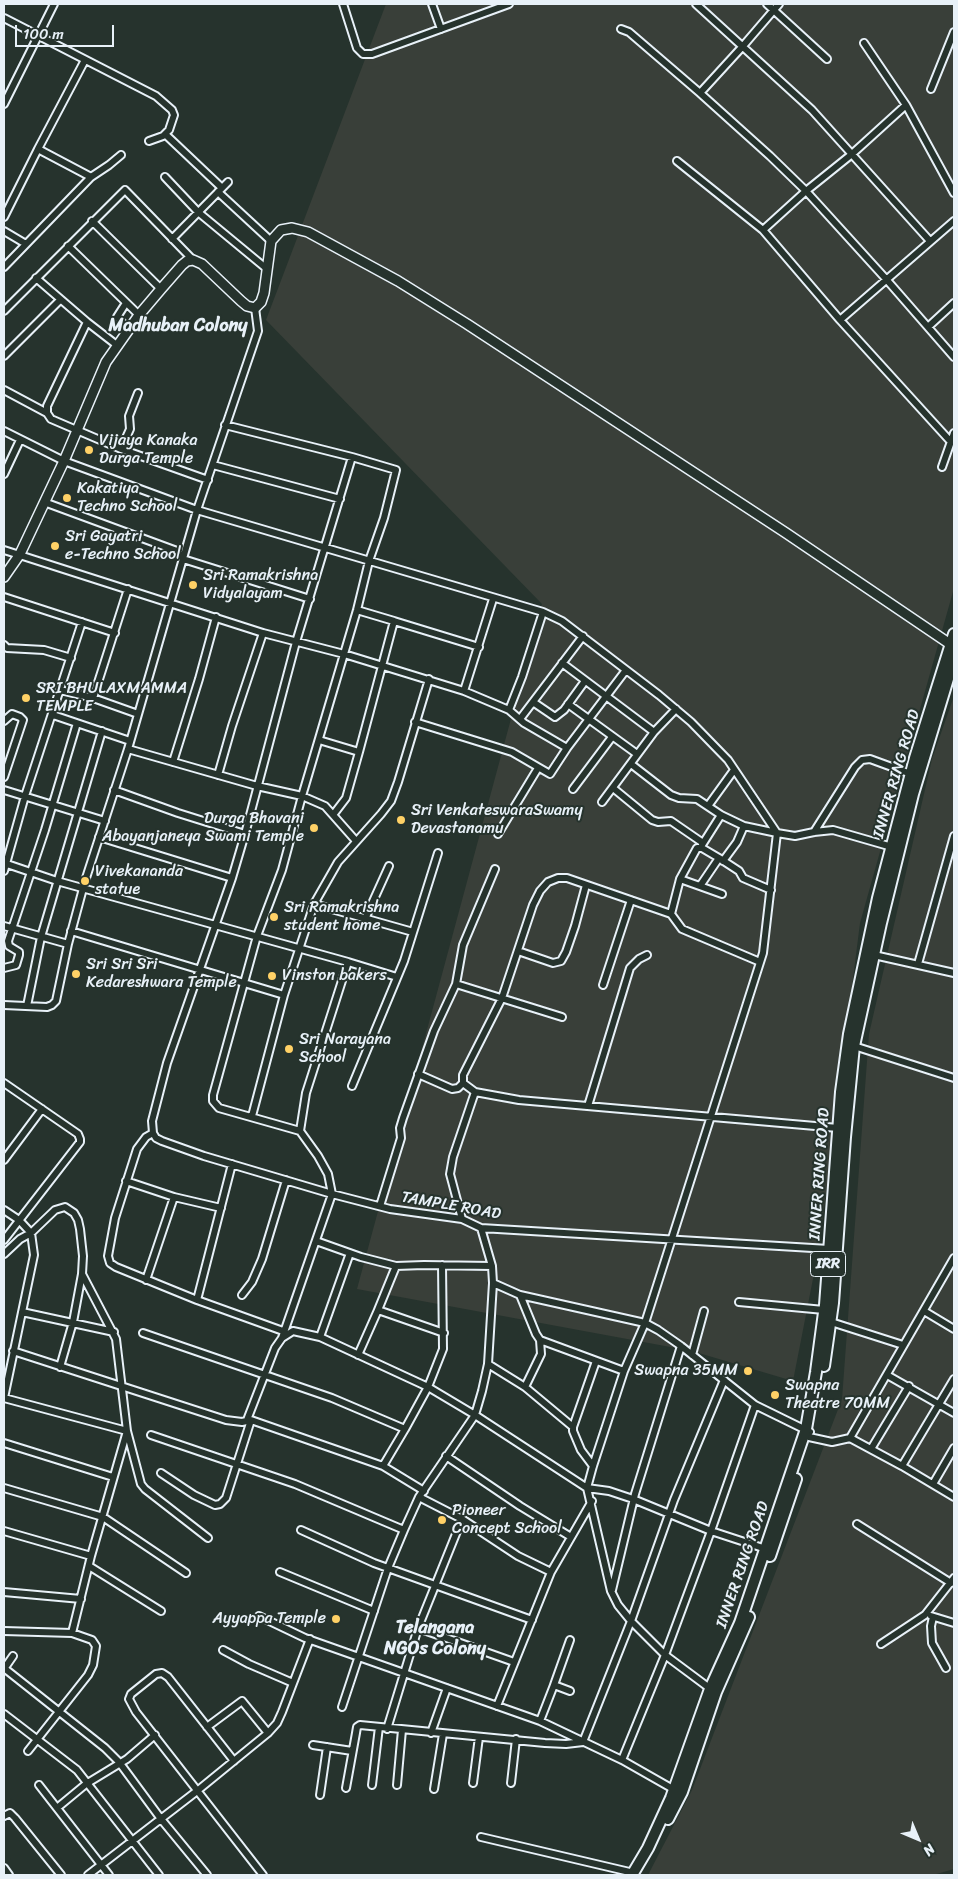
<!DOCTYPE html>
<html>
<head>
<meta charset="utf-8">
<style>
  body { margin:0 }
  #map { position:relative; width:958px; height:1879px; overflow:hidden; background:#26332d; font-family:Sriracha,sans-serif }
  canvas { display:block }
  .frame { position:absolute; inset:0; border:5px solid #e8f1f8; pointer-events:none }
  .north { position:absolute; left:893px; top:1814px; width:50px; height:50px; -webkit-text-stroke:4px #26332d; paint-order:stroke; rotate:135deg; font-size:14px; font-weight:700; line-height:20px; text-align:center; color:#e8f1f8 }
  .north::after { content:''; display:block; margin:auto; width:18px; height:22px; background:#e8f1f8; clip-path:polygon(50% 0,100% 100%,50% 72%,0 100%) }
  .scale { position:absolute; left:15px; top:25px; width:99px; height:22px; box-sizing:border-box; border:2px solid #e8f1f8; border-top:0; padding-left:6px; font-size:15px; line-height:18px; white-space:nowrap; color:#e8f1f8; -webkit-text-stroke:4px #26332d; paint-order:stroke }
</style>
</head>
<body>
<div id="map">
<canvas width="958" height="1879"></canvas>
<div class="frame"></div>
<div class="north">N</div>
<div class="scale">100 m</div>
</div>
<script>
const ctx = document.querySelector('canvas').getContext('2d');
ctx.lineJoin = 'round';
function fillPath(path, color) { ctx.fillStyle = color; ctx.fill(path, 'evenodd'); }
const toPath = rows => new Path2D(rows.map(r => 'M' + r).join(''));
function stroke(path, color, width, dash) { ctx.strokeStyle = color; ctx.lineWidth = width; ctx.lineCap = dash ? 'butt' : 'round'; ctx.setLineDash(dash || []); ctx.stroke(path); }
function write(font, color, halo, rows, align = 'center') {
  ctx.font = font + ' Sriracha,sans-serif'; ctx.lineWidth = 4; ctx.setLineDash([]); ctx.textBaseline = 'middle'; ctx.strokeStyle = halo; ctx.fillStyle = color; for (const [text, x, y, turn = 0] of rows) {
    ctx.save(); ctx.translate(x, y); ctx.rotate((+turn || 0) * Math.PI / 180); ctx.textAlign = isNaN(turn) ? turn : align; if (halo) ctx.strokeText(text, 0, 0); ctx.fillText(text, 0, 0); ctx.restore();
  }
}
fillPath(toPath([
  [386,4,954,4,954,588,860,923,819,1248,793,1381,692,1351,357,1289,542,604,266,320],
  [954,696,954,1869,933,1875,648,1875,692,1790,842,1399,869,1034,932,759]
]), '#393f39');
const minor = toPath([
  [343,4,357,48,363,54,372,54,509,4],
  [432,4,441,29],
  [696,4,812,110,930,241],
  [767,4,827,59],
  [4,18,156,96,172,110,174,115,169,130,163,136,149,141],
  [621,29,629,32,700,93,770,156,806,191,886,279,954,357],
  [864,43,906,105,954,193],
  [85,60,38,149,91,177],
  [931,89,954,32],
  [700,93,743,46,779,4],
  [4,104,54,4],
  [165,134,222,188],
  [677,161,763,230,840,320,951,442],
  [165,177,198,212,267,269],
  [218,192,271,241],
  [4,217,38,149],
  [92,221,161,289],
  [763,230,806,191,852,154,906,105],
  [4,231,26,244],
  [172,239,228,182],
  [68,246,139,315],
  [4,267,91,177,109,165,121,155],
  [36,278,87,322,47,406,47,413,51,419,121,449,208,480],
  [126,303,117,317,129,330],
  [4,311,125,190,193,260],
  [840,320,954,221],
  [87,322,118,346],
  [928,327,954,303],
  [4,356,60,300],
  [4,390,47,413],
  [225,425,352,457,396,470,384,518,369,561,357,610,302,796,282,870,257,936,213,1095,213,1101,219,1108,300,1131],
  [4,431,64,461,197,510,543,612,562,621,659,695,691,722,728,760,777,833,795,836,814,832,833,830,892,847],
  [121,449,130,429,129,416,138,393],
  [352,457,296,642,245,834,232,878,167,1063,152,1121,153,1133,156,1138,162,1141,204,1156,332,1194,390,1209,462,1219,481,1228,829,1249],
  [213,465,340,499],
  [942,467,954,433],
  [4,474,20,440],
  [44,502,177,551,183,559,310,599],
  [4,550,263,633,344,654,464,691,509,710,524,723,567,748],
  [4,597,115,633],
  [394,621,479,647],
  [4,645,7,648,44,650,71,658],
  [562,663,654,732],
  [60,690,93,698,128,589],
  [464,691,493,599],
  [93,698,138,714],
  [533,702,555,717,564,710,585,681],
  [568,704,637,754],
  [509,710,522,677,543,612],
  [53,715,130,741],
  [520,719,583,636],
  [4,721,12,714,20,717,23,720,4,777],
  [415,722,512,752,550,774,567,748,626,670],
  [319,740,359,752,394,621,357,610],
  [128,749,257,786,302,796,325,806,333,815,346,798,359,752],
  [173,762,199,679,216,617],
  [631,764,671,795,679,798,697,799,721,815,744,826,777,833,763,953,645,1323,624,1371,593,1466,587,1488,609,1491,633,1499,711,1531,766,1549],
  [218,775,232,726,263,633],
  [613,788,652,820,658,822,671,821,703,843],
  [573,789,612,737],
  [4,790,105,821],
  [114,790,178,813,245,834],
  [602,802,654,732,676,709],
  [708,806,734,770],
  [333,815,356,841],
  [814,832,855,767,862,760,870,759,911,774],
  [498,834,538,768],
  [99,837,232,878],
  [702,845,721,815],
  [723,861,737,842,744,826],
  [4,863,57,881,348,962,306,1093,300,1131,318,1156,328,1174,332,1194,282,1338],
  [4,871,25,796,82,622],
  [680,879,671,914,682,929,760,962],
  [700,886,719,858],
  [722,894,680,879,697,848,702,848,719,858,739,871,743,878,771,890],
  [314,904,413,932],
  [671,914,567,878,558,878,548,882,540,891,533,905,502,998,463,1075,463,1083,475,1092,519,1100,838,1128],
  [365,919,389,866],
  [4,926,68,944],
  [71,931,284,995],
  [518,951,553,963,561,961,566,952,575,926,586,885],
  [874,955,954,973],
  [348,962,397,977],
  [918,964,954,836],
  [4,968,16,965,19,955,19,952,9,946,8,941,45,830,77,723],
  [456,984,463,945,495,869],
  [603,985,631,900],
  [4,1005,47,1007,52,1005,56,1001,68,944,85,881,128,749,197,510,258,331,255,308],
  [27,1006,41,937,102,731],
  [851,1046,854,1046,954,1078],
  [418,1074,452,1089,458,1088,463,1083],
  [4,1083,78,1134,80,1139,80,1142,4,1240],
  [352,1086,404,961,438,853],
  [588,1106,630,968,639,959,647,955],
  [252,1116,284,995,314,904,338,862,381,814,391,801,398,782,429,679],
  [153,1133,146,1137,137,1149,115,1218,108,1256,110,1263,116,1267,197,1300,283,1331],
  [4,1160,42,1109],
  [126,1181,174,1197,221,1208],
  [380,1206,401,1138,400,1128,403,1118,434,1031,456,984,562,1017],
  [4,1210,19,1220,31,1233,34,1255,4,1398,127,1431,91,1556,72,1633],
  [462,1219,450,1174,453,1157,475,1092],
  [316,1241,361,1257,396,1266,424,1265,492,1266],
  [4,1254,20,1239,31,1233,55,1210,65,1207,74,1213,78,1220,80,1229,83,1256,82,1274,116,1339,127,1431,141,1484,145,1489,208,1538],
  [146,1280,174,1197],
  [493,1283,520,1295,645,1323,658,1330,681,1346,755,1405,810,1432],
  [242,1295,252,1282,262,1259,286,1180],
  [520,1295,536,1334,540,1340,624,1371],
  [197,1300,232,1164],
  [739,1302,824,1310],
  [378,1310,396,1266],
  [924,1311,954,1329],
  [22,1312,114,1332],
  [831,1322,903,1345],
  [143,1333,332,1398,405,1429,428,1387,443,1349,442,1265],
  [320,1337,350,1253],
  [13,1351,226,1420,242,1422,251,1420,383,1466,424,1491],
  [358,1355,378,1310,444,1333],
  [692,1355,704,1311],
  [488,1364,525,1387,573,1427,573,1431,581,1450,593,1466],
  [60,1367,73,1322,82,1274],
  [887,1375,954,1413],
  [525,1387,541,1354,540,1340],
  [247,1420,275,1348,282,1338,293,1331,320,1337,428,1387,475,1415,587,1488,611,1591,618,1605,631,1621,665,1655,712,1690],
  [573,1427,596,1361],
  [151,1435,295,1484,404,1530],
  [809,1437,832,1442,850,1438,902,1466,954,1497],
  [850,1438,954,1258],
  [4,1443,113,1477],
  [871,1449,909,1386],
  [446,1456,520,1506,571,1537],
  [383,1466,405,1429],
  [902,1466,954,1379],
  [161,1473,194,1495,215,1505,220,1504,226,1498,251,1420],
  [933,1484,954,1448],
  [4,1488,103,1517,186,1573],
  [419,1497,462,1519,518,1556,551,1572],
  [857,1524,951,1583],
  [301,1530,374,1563,532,1620],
  [4,1531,91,1556],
  [89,1566,161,1611],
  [280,1572,374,1611],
  [612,1590,635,1494,681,1346],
  [4,1592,81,1599],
  [259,1616,305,1638,540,1721,622,1760,673,1789],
  [931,1616,954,1623],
  [933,1617,931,1626,932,1643,946,1668],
  [418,1628,462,1519],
  [4,1631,72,1633,92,1640,96,1646,93,1665,88,1675,28,1751],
  [881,1644,925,1615,954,1578],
  [223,1650,249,1664,293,1683],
  [4,1668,105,1748,119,1762,161,1819,207,1875],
  [4,1669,13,1656],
  [554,1685,570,1640],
  [497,1706,551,1572,592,1501],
  [342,1707,388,1568,404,1530,419,1497,475,1415,482,1391,488,1364,493,1283,492,1266,481,1228],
  [4,1714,77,1770,159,1875],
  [540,1721,554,1685,570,1691],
  [207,1727,242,1701,268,1733],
  [387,1729,418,1628,514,1662],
  [431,1733,447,1688],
  [313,1745,352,1751],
  [622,1760,665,1655,711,1531,755,1405],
  [234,1761,168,1677,162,1673,156,1674,131,1694,129,1699,136,1712,263,1875],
  [473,1783,479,1737],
  [511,1783,516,1739],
  [39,1785,109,1875],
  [372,1785,379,1727],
  [397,1785,402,1730],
  [346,1788,356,1733,357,1727,360,1725,545,1743,566,1744,583,1742,631,1621,674,1500,724,1380],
  [434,1789,443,1734],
  [320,1795,327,1747],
  [57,1808,86,1784,127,1759,155,1735],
  [4,1816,10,1813,15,1818,61,1875],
  [481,1837,634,1873],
  [4,1868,9,1875],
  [88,1875,197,1791,268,1733,277,1723,282,1712,310,1639]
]);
const tertiary = toPath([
  [4,577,20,554,64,461,106,362,139,315,161,289,182,265,187,261,193,260,202,264,241,301,247,306,255,308,261,302,264,293,271,241,281,230,292,228,308,232,398,281,467,324,786,533,950,644,954,650]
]);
const primary = toPath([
  [824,1366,833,1303,845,1137,854,1046,881,923,913,794,954,659],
  [770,1556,796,1479],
  [668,1819,682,1792,716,1692,749,1617],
  [632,1875,648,1848,671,1798,710,1689,740,1623,806,1429,816,1372,825,1305,841,1092,849,1034,878,898,915,758,954,634]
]);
stroke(minor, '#e8f1f8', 10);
stroke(tertiary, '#e8f1f8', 12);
stroke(primary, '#e8f1f8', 14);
stroke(minor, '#26332d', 6);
stroke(tertiary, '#26332d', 9);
stroke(primary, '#26332d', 10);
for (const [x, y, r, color] of [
  [89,450,5,"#ffd166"],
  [67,498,5,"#ffd166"],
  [55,546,5,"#ffd166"],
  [193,585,5,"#ffd166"],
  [26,698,5,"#ffd166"],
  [401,820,5,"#ffd166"],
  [314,828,5,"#ffd166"],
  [85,881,5,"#ffd166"],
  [274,917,5,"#ffd166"],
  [76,974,5,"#ffd166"],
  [272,976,5,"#ffd166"],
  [289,1049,5,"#ffd166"],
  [748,1371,5,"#ffd166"],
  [775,1395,5,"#ffd166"],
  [442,1520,5,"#ffd166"],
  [336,1619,5,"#ffd166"]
]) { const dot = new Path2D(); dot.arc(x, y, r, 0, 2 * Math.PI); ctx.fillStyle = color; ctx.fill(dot); stroke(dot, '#26332d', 2); }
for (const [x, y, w] of [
  [828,1264,35]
]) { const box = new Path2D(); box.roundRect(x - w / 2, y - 12.5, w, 25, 4); ctx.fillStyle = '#26332d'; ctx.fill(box); stroke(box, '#e8f1f8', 1); }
write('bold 15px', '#e8f1f8', null, [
  ["IRR",828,1264]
]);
write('16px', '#e8f1f8', '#26332d', [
  ["Vijaya Kanaka",99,441],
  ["Durga Temple",99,459],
  ["Kakatiya",77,489],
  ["Techno School",77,507],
  ["Sri Gayatri",65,537],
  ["e-Techno School",65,555],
  ["Sri Ramakrishna",203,576],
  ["Vidyalayam",203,594],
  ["SRI BHULAXMAMMA",36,689],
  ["TEMPLE",36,707],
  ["Sri VenkateswaraSwamy",411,811],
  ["Devastanamu",411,829],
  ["Durga Bhavani",304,819,"right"],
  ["Abayanjaneya Swami Temple",304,837,"right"],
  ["Vivekananda",95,872],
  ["statue",95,890],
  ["Sri Ramakrishna",284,908],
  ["student home",284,926],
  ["Sri Sri Sri",86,965],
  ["Kedareshwara Temple",86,983],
  ["Vinston bakers",282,976],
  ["Sri Narayana",299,1040],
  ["School",299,1058],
  ["Swapna 35MM",738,1371,"right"],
  ["Swapna",785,1386],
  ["Theatre 70MM",785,1404],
  ["Pioneer",452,1511],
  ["Concept School",452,1529],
  ["Ayyappa Temple",326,1619,"right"]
], 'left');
write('16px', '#e8f1f8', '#26332d', [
  ["INNER RING ROAD",897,774,-74],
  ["INNER RING ROAD",820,1174,-86],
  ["TAMPLE ROAD",451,1206,10],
  ["INNER RING ROAD",743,1565,-71]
]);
write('bold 18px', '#e8f1f8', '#26332d', [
  ["Madhuban Colony",178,326],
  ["Telangana",435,1628],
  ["NGOs Colony",435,1649]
]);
</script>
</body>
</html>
